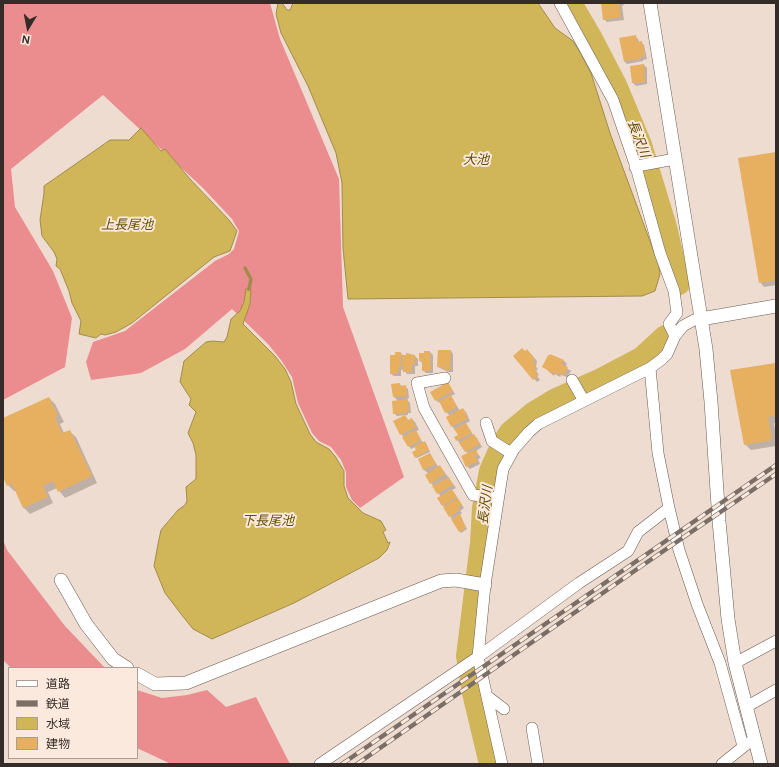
<!DOCTYPE html>
<html>
<head>
<meta charset="utf-8">
<style>
  body { margin:0 }
  #map { position:relative; width:779px; height:767px; overflow:hidden; background:#eedcd0; font-family:"DM Sans","Noto Sans JP",sans-serif }
  canvas { display:block }
  .frame { position:absolute; inset:0; border:4px solid #332c28; pointer-events:none }
  .legend { position:absolute; left:8px; top:667px; width:130px; height:92px; box-sizing:border-box; background:#fce9dd; border:1px solid #ac9d95; margin:0; padding:5px 7px; list-style:none; font-size:12px; color:#332c28 }
  .legend li { display:flex; align-items:center; gap:8px; height:20px }
  .legend b { width:20px; border:1px solid #ac9d95 }
  .north { position:absolute; left:8px; top:8px; width:40px; height:40px; -webkit-text-stroke:3px #fce9dd; paint-order:stroke; rotate:190deg; font-size:11px; font-weight:700; line-height:16px; text-align:center; color:#332c28 }
  .north::after { content:''; display:block; margin:auto; width:14px; height:18px; background:#332c28; clip-path:polygon(50% 0,100% 100%,50% 72%,0 100%) }
</style>
</head>
<body>
<div id="map">
<canvas width="779" height="767"></canvas>
<div class="frame"></div>
<ul class="legend">
<li><b style="height:5px;background:#fff"></b>道路</li>
<li><b style="height:5px;background:#7a6e67"></b>鉄道</li>
<li><b style="height:11px;background:#d1b559"></b>水域</li>
<li><b style="height:11px;background:#e7af60"></b>建物</li>
</ul>
<div class="north">N</div>
</div>
<script>
const ctx = document.querySelector('canvas').getContext('2d');
ctx.lineJoin = 'round';
function fillPath(path, color) { ctx.fillStyle = color; ctx.fill(path, 'evenodd'); }
const toPath = rows => new Path2D(rows.map(r => 'M' + r).join(''));
function stroke(path, color, width, dash) { ctx.strokeStyle = color; ctx.lineWidth = width; ctx.lineCap = dash ? 'butt' : 'round'; ctx.setLineDash(dash || []); ctx.stroke(path); }
function write(font, color, halo, rows, align = 'center') {
  ctx.font = font + ' "DM Sans","Noto Sans JP",sans-serif'; ctx.lineWidth = 4; ctx.setLineDash([]); ctx.textBaseline = 'middle'; ctx.strokeStyle = halo; ctx.fillStyle = color; for (const [text, x, y, turn = 0] of rows) {
    ctx.save(); ctx.translate(x, y); ctx.rotate((+turn || 0) * Math.PI / 180); ctx.textAlign = isNaN(turn) ? turn : align; if (halo) ctx.strokeText(text, 0, 0); ctx.fillText(text, 0, 0); ctx.restore();
  }
}
fillPath(toPath([
  [3,3,270,3,280,39,339,179,343,307,404,477,360,508,352,500,346,487,346,472,341,460,331,447,319,441,312,433,298,403,292,377,281,360,268,344,232,309,185,349,141,373,91,380,86,362,93,342,125,331,215,261,229,254,234,249,239,231,232,219,203,188,103,95,11,169,15,207,53,271,72,318,65,367,3,400],
  [3,540,7,550,65,626,105,668,11,668,3,660],
  [137,690,162,698,187,695,207,690,226,707,256,697,290,764,171,764,137,748]
]), '#eb8c8f');
const water = toPath([
  [278,3,282,3,287,10,290,10,293,3,538,3,555,28,573,41,581,54,591,73,610,133,658,263,660,274,655,291,642,296,348,299,343,248,342,183,336,153,308,86,281,33,276,14,278,3],
  [141,128,161,151,165,149,190,179,229,220,237,231,230,251,214,257,132,323,116,332,105,335,101,334,96,338,79,334,81,321,72,303,69,291,60,269,56,266,57,259,54,252,42,236,40,220,44,193,44,186,110,140,129,140,141,128],
  [246,289,251,290,250,304,243,324,275,356,285,369,291,382,296,404,310,434,316,442,329,449,335,456,344,471,344,486,348,498,363,513,381,521,386,530,383,532,388,543,390,542,387,550,379,558,294,603,212,639,193,629,181,614,165,593,154,566,158,544,161,530,178,510,185,505,187,501,186,487,196,479,196,455,193,443,188,433,196,412,189,405,191,399,180,382,184,361,206,342,213,341,224,342,227,337,231,319,240,311,244,302,246,289]
]);
fillPath(water, '#d1b559');
stroke(water, '#a28c4a', 1);
fillPath(toPath([
  [602,3,623,3,624,5,622,6,624,20,607,22,604,19],
  [635,36,638,39,639,42,641,42,644,45,647,59,643,60,643,61,627,64,624,61,620,38],
  [644,65,647,68,647,84,636,86,633,83],
  [776,153,776,285,764,287,760,282],
  [451,351,453,354,453,372,448,372,438,367],
  [430,352,433,355,433,373,426,373,423,370,423,364,420,361,420,354],
  [525,352,530,353,537,361,536,367,538,369,536,371,539,375,537,376,540,380,537,382,514,356],
  [401,353,403,356,409,354,415,356,418,359,418,366,415,366,415,374,407,374,404,370,401,370,401,376,394,376,391,374,396,356],
  [551,355,564,361,567,364,565,367,571,371,567,377,561,375,560,377,555,374,554,376,544,367],
  [776,364,776,423,774,423,776,435,776,446,751,450,745,444,732,370],
  [448,383,455,394,451,396,460,411,463,409,466,412,470,421,465,424,474,436,477,438,482,447,476,451,481,458,478,459,480,464,470,469,467,466,468,454,455,437,459,435,452,426,450,416,446,412,440,402,439,403,436,400],
  [400,384,402,387,405,386,408,389,409,398,406,399,410,403,411,413,408,413,408,415,397,416,394,413,398,401,394,397],
  [49,398,55,404,64,422,60,424,64,433,69,431,76,437,97,483,65,498,57,488,48,492,53,503,30,514,24,508,16,491,14,491,8,485,3,474,3,419],
  [405,416,409,421,412,419,415,422,419,430,416,431,423,443,426,443,430,452,417,458,415,457,417,451,415,447,411,449,409,446,394,422],
  [430,454,439,468,440,467,443,470,451,481,456,488,452,490,464,508,460,511,462,513,460,515,467,529,461,533,443,505,441,497,431,483,429,474,424,470,419,460]
]), '#0003');
stroke(toPath([
  [245,268,251,279,249,289]
]), '#a28c4a', 3.5);
stroke(toPath([
  [571,3,591,37,616,85,641,145,666,227,679,284],
  [490,764,473,693,467,656,481,543,483,508,490,471,502,444,510,432,533,413,556,399,601,379,641,358,665,336]
]), '#d1b559', 22);
fillPath(toPath([
  [601,3,619,3,621,17,603,20],
  [636,35,637,42,642,41,645,56,640,57,640,59,624,61,619,38],
  [644,64,645,82,632,83,630,66],
  [776,152,776,280,759,283,738,158],
  [522,348,525,351,527,349,534,358,534,363,536,366,534,368,537,372,535,373,538,376,533,380,513,356],
  [438,350,451,350,450,370,444,370,444,367,437,367],
  [424,351,430,351,431,370,422,371,422,361,419,361,419,353,424,353],
  [395,352,401,352,401,367,398,367,398,374,390,374,390,355,395,355],
  [406,353,415,355,415,364,412,364,412,372,403,372,402,355,406,355],
  [550,354,564,360,562,364,568,367,564,375,558,373,557,375,552,372,551,374,549,372,549,371,542,367,548,355,550,355],
  [776,363,776,416,768,417,772,440,744,445,730,370],
  [448,382,453,391,435,401,430,392],
  [400,383,400,386,406,385,407,396,393,397,391,384],
  [451,395,457,407,445,413,439,401],
  [49,397,58,416,55,418,62,433,70,430,92,476,58,492,53,481,43,486,48,497,23,508,12,484,7,486,3,477,3,418],
  [408,399,409,411,406,411,406,413,393,414,392,401],
  [463,408,468,418,451,427,446,417],
  [405,415,408,420,412,418,416,427,400,435,393,421],
  [466,423,472,433,456,441,454,437,458,435,454,429],
  [416,430,421,440,408,447,402,437],
  [474,434,480,444,465,452,459,443],
  [425,441,429,450,415,458,412,452,416,450,414,446],
  [476,449,478,455,475,456,478,461,466,467,461,456],
  [430,453,436,464,423,470,418,459],
  [440,465,445,474,430,484,425,475],
  [449,477,453,485,437,494,432,486],
  [452,489,457,497,442,506,437,498],
  [458,498,462,505,458,508,460,510,449,517,443,507],
  [460,514,466,528,459,532,451,519]
]), '#e7af60');
const minor = toPath([
  [560,3,613,100,636,167,660,253,674,291,677,313,669,324,675,336],
  [637,166,675,159],
  [650,368,658,453,669,508,679,550,697,604,720,663,743,746],
  [445,378,417,383,424,408,473,495,498,498],
  [572,380,584,401],
  [486,423,492,441,511,453],
  [735,663,776,641],
  [487,696,504,709],
  [746,707,776,690],
  [532,728,538,764],
  [320,764,478,657,579,583,628,551,638,532,669,508],
  [502,764,478,657,485,585,503,469,514,449,529,432,538,424,650,368,661,360,667,354,675,336,683,326,694,320,701,319],
  [722,764,748,743]
]);
const tertiary = toPath([
  [650,3,706,349,711,402,719,521,728,619,735,663,761,764],
  [636,167,637,166],
  [701,319,776,306],
  [61,580,86,624,113,659,127,668],
  [137,674,155,684,186,683,441,581,456,580,485,585]
]);
stroke(minor, '#6b5b51', 12);
stroke(tertiary, '#6b5b51', 14);
stroke(minor, '#fff', 11);
stroke(tertiary, '#fff', 13);
const rail = toPath([
  [342,764,776,465],
  [357,764,643,565,776,474]
]);
stroke(rail, '#7a6e67', 4.5);
stroke(rail, '#fce9dd', 3, [9]);
write('italic 13px', '#624f03', '#fce9dd', [
  ["長沢川",638,139,69],
  ["大池",476,161],
  ["上長尾池",127,226],
  ["長沢川",486,505,-83],
  ["下長尾池",268,522]
]);
</script>
</body>
</html>
